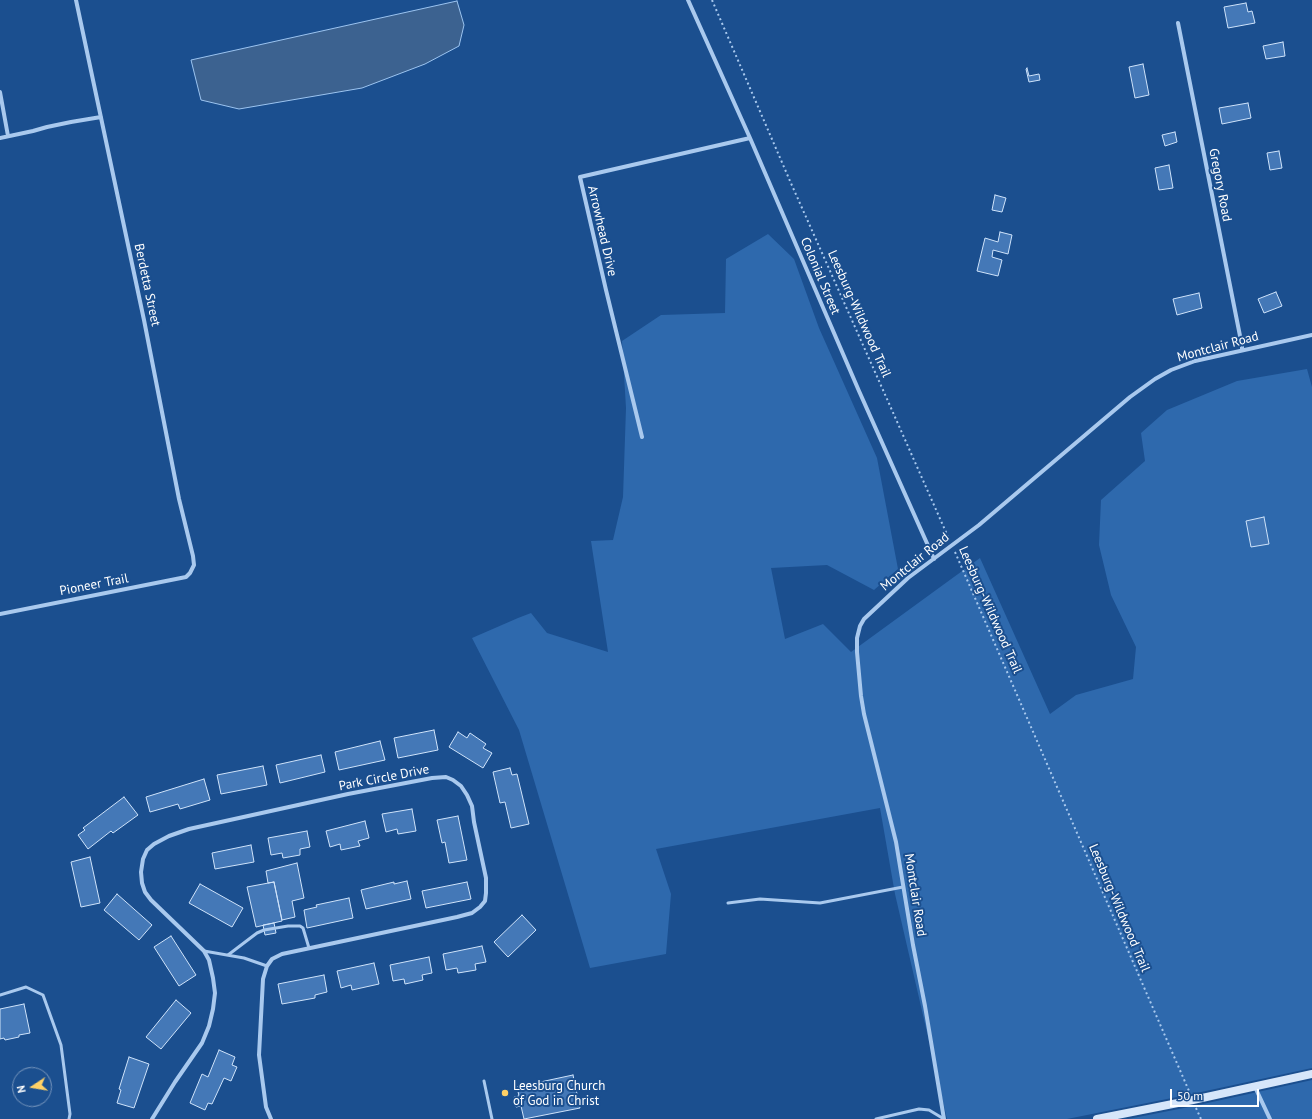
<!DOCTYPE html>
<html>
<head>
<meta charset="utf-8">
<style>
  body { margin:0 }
  #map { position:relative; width:1312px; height:1119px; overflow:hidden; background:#1b4f8f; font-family:"PT Sans",sans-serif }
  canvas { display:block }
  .north { position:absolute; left:12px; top:1067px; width:40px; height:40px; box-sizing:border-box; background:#1b4f8f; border:1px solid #7695bc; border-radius:50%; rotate:258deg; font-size:11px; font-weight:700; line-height:16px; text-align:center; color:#fff }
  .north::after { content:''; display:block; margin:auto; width:14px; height:18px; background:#ffd166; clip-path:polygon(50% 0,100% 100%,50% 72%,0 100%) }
  .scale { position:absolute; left:1170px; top:1089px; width:89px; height:18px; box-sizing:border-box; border:2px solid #fff; border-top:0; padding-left:5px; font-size:12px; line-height:14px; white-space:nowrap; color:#fff; -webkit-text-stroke:3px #1b4f8f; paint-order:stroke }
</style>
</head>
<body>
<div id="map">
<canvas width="1312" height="1119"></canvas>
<div class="north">N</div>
<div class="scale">50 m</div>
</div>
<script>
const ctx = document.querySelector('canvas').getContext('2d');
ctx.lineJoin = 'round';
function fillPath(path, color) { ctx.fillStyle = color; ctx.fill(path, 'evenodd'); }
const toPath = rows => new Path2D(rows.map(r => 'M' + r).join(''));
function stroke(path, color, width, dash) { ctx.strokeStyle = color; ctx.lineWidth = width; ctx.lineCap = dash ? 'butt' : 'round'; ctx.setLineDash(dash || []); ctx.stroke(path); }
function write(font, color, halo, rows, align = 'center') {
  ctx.font = font + ' "PT Sans",sans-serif'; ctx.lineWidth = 4; ctx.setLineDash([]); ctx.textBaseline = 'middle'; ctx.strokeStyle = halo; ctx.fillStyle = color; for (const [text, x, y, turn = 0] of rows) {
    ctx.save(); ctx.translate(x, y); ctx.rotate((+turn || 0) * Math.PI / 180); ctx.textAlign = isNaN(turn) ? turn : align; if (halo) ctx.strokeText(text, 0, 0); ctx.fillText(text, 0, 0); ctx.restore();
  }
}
fillPath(toPath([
  [768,234,794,259,819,328,877,458,898,569,874,590,827,565,771,568,785,639,823,624,851,652,980,558,1050,714,1076,695,1133,679,1136,647,1111,595,1099,545,1101,500,1145,461,1141,433,1167,410,1237,381,1307,369,1312,387,1312,1068,1192,1094,1067,1119,947,1119,895,894,880,808,656,849,671,894,666,954,590,968,519,730,472,638,518,618,531,613,547,633,608,652,591,541,613,540,623,497,626,408,622,341,661,315,725,313,726,259],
  [1312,1080,1312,1119,1128,1119,1194,1106]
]), '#2e69ad');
const water = toPath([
  [457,1,464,25,459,46,425,64,362,88,239,109,201,100,191,60,457,1]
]);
fillPath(water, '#3c6290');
stroke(water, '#9cc4f0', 1);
const building = toPath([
  [1246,3,1248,12,1252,11,1255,23,1228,28,1224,7,1246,3],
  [1283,42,1285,56,1266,59,1263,46,1283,42],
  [1143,64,1149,95,1135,98,1129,67,1143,64],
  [1027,68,1029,76,1039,74,1040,80,1029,82,1026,69,1027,68],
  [1248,103,1251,118,1222,124,1219,108,1248,103],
  [1175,132,1177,142,1165,146,1162,135,1175,132],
  [1279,151,1282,168,1270,170,1267,153,1279,151],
  [1169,165,1173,188,1159,190,1155,168,1169,165],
  [995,195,1006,198,1002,212,992,210,995,195],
  [1000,232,1012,235,1008,254,993,250,992,257,1002,260,998,276,977,271,985,238,998,242,1000,232],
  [1276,292,1282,306,1264,313,1258,299,1276,292],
  [1199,293,1202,308,1177,315,1173,299,1199,293],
  [1264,517,1269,544,1251,547,1246,521,1264,517],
  [434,730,438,750,398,758,394,738,434,730],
  [458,732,467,738,470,733,486,744,483,748,492,753,483,768,449,747,458,732],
  [380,741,385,760,339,770,335,752,380,741],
  [321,755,325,772,280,783,276,765,321,755],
  [263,766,267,785,221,794,217,775,263,766],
  [510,768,512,775,517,774,529,824,511,828,505,802,500,803,493,772,510,768],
  [204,779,210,800,180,809,178,804,150,812,146,797,204,779],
  [124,797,138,815,113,833,111,831,88,849,78,835,85,830,83,828,124,797],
  [412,809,416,831,398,834,397,829,386,832,382,814,412,809],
  [458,816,467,860,449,863,445,842,442,843,437,820,458,816],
  [365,821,369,838,358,841,360,846,341,850,340,844,330,847,326,831,365,821],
  [307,831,310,847,300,849,300,855,283,858,282,853,271,855,268,838,307,831],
  [251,845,254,862,215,869,212,853,251,845],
  [90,857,100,903,81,907,71,862,90,857],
  [297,863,304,898,292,901,295,917,282,920,274,882,268,883,266,871,297,863],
  [407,881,411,899,366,909,361,890,394,882,394,884,407,881],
  [274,882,282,921,256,927,247,887,274,882],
  [467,882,471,899,426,908,422,891,467,882],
  [200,884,243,908,232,927,189,903,200,884],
  [117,894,152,925,139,940,104,910,117,894],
  [349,898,353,918,307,928,304,910,317,907,316,905,349,898],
  [522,915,536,930,508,957,494,942,522,915],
  [274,923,276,933,265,935,263,925,274,923],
  [171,936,196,975,179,986,154,947,171,936],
  [482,946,486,962,475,964,476,970,458,973,457,968,446,970,443,954,482,946],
  [429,957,432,973,422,975,423,980,405,984,404,979,393,981,390,965,429,957],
  [374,963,379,984,352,990,351,985,341,988,337,971,374,963],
  [324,975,327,992,315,995,315,998,282,1004,278,984,324,975],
  [176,1000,191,1013,161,1049,146,1037,176,1000],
  [24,1004,30,1033,19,1035,19,1037,5,1040,4,1038,0,1039,0,1009,24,1004],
  [219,1050,235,1057,232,1065,237,1067,231,1081,224,1078,212,1104,208,1103,205,1110,190,1103,202,1074,208,1077,219,1050],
  [129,1057,149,1064,134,1108,117,1103,121,1090,119,1089,129,1057],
  [573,1075,580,1108,524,1119,521,1106,516,1107,514,1097,519,1096,517,1087,573,1075]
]);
fillPath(building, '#4478b7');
stroke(building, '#cfe3fa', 1);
stroke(toPath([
  [712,0,790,181,891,408,949,539],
  [955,552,1189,1091],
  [1196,1108,1201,1119]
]), '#a9c9ee', 2, [2, 3]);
stroke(toPath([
  [728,903,760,899,820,903,903,887],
  [204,951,244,958,267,966],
  [228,955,257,933,264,930,288,926,300,926,303,928,309,948],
  [0,995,26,987,43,995,61,1045,70,1114,69,1119],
  [484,1081,492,1119],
  [876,1119,919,1109,929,1110,944,1119]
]), '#a9c9ee', 3);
stroke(toPath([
  [688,0,750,138,859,391,934,559],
  [1178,23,1242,346,1242,350],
  [0,92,8,136],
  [0,138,33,131,47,127,71,122,101,117],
  [642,437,606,290,580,177,750,138],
  [0,614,186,577,190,573,194,565,193,556,179,499,144,320,76,0],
  [1255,1087,1270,1119],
  [152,1119,175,1082,202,1043,209,1026,213,1009,215,993,213,978,209,960,204,951,151,900,145,892,142,883,141,872,143,859,147,850,154,844,169,836,189,829,348,794,432,778,446,777,453,780,461,786,467,795,472,806,474,822,486,878,486,893,485,901,480,907,472,913,457,917,282,954,272,959,267,966,263,979,259,1055,266,1107,271,1119],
  [944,1119,925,1006,913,945,896,842,864,714,861,696,857,652,857,638,860,626,864,619,908,578,979,525,1130,397,1155,379,1171,370,1195,361,1312,335]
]), '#a9c9ee', 4);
stroke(toPath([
  [1097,1119,1193,1100,1312,1074]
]), '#d6e6fa', 8);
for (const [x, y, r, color] of [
  [505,1093,4,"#ffd166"]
]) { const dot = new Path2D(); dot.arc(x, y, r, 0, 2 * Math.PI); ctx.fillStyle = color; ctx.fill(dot); stroke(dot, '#1b4f8f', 1.5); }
write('13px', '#fff', '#1b4f8f', [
  ["Gregory Road",1220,185,79],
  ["Arrowhead Drive",602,231,77],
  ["Colonial Street",820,276,67],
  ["Berdetta Street",147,285,78],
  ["Leesburg-Wildwood Trail",859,314,66],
  ["Montclair Road",1218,347,-15],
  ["Montclair Road",915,562,-39],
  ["Pioneer Trail",94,585,-11],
  ["Leesburg-Wildwood Trail",990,610,66],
  ["Park Circle Drive",384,778,-11],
  ["Montclair Road",915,895,81],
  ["Leesburg-Wildwood Trail",1119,908,67]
]);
write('13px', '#fff', '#1b4f8f', [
  ["Leesburg Church",513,1086],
  ["of God in Christ",513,1101]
], 'left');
</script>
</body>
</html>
